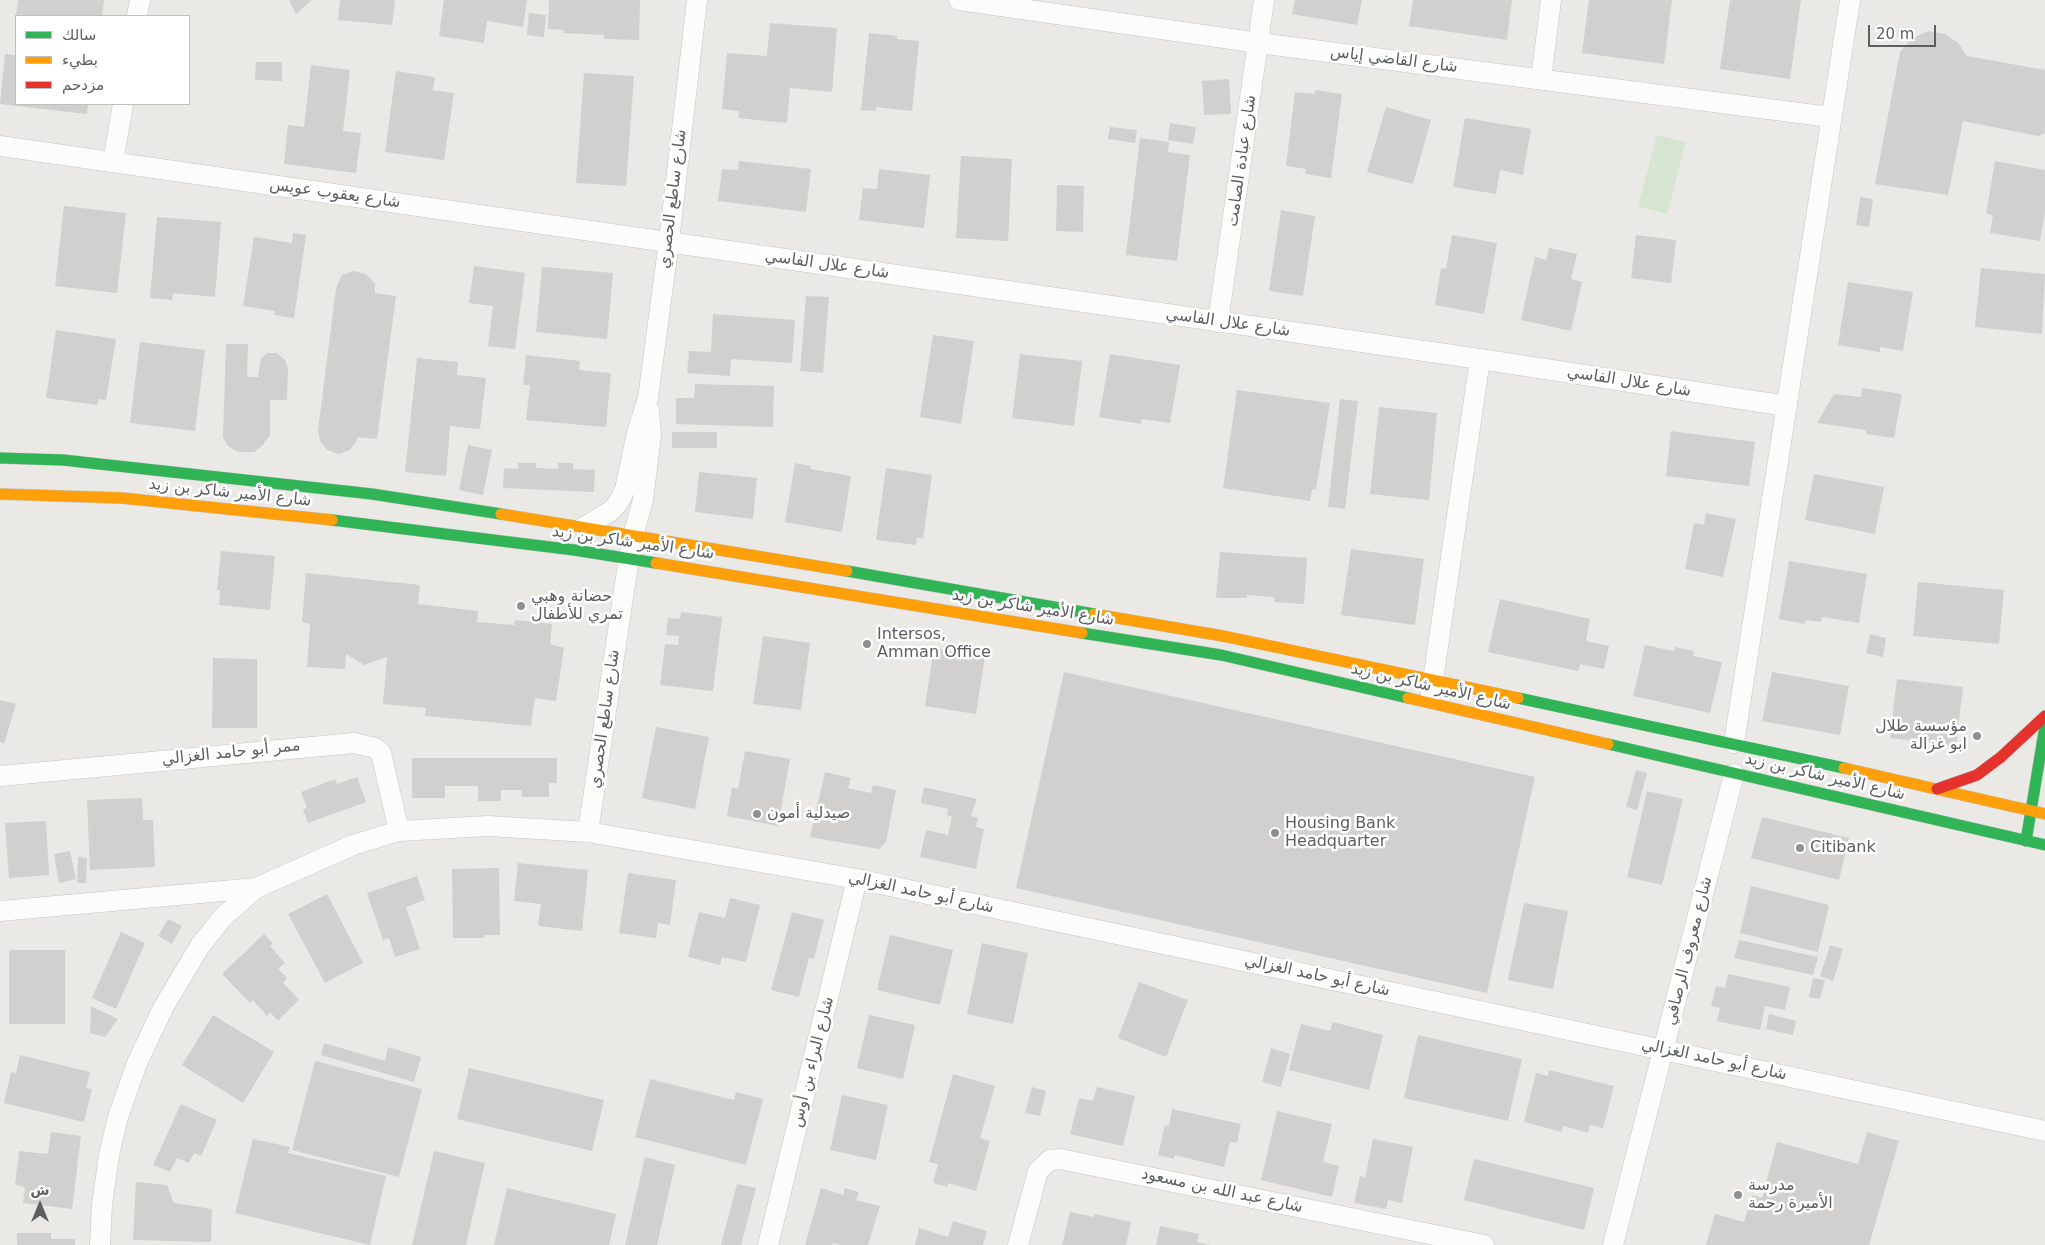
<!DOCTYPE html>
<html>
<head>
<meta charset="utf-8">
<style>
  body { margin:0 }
  #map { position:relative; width:2045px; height:1245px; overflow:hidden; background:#eae9e5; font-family:"DejaVu Sans",Cairo,sans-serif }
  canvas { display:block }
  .legend { position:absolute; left:15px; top:15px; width:175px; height:90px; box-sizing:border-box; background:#fff; border:1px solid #bdbfc0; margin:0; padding:6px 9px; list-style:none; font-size:15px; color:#5b5f62 }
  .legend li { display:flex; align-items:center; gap:10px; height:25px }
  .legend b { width:25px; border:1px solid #bdbfc0 }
  .north { position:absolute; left:15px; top:1180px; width:50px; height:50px; -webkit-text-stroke:4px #fff; paint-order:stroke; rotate:0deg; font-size:14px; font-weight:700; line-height:20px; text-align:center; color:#5b5f62 }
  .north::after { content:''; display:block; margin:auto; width:18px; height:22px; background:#5b5f62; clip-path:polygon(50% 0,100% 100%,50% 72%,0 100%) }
  .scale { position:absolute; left:1868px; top:25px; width:68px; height:22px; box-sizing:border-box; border:2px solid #5b5f62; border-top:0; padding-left:6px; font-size:15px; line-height:18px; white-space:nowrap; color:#5b5f62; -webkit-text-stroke:4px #fff; paint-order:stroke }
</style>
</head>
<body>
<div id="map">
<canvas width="2045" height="1245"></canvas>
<ul class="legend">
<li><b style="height:6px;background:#30b455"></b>سالك</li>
<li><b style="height:6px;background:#ff9f0a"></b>بطيء</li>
<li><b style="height:6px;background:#e5322d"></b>مزدحم</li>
</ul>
<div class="north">ش</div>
<div class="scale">20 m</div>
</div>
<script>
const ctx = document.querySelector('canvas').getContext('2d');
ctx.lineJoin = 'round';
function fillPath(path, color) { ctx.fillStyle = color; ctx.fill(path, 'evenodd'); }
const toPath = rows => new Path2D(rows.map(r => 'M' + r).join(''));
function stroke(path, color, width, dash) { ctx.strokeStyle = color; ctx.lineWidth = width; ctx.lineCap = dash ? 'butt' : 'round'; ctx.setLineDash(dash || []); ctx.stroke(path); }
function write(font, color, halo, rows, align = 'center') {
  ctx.font = font + ' "DejaVu Sans",Cairo,sans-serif'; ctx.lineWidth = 5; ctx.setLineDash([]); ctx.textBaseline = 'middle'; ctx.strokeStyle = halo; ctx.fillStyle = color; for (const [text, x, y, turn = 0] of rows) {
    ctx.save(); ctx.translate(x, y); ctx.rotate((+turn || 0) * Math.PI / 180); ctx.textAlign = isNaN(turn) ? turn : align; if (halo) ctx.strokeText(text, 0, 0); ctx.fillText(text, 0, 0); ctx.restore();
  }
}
fillPath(toPath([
  [1657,135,1686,142,1667,214,1638,206]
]), '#d5e5d2');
fillPath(toPath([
  [18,0,104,0,102,16,16,16],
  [289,0,312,0,296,14],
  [340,0,395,0,392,25,338,20],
  [444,0,527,0,523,27,487,21,484,43,439,36],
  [549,0,640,0,639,40,604,39,604,35,563,33,564,30,548,29],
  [1295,0,1362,0,1357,25,1292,14],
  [1413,0,1512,0,1507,40,1409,26],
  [1589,0,1672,0,1664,64,1582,53],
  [1730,0,1801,0,1790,79,1720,69],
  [529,13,546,15,544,37,527,35],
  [770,23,837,28,832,92,790,88,787,123,738,118,739,111,722,109,727,53,767,56],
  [1928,31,1946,34,1959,44,1967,56,2045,70,2045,133,2038,136,1963,121,1948,195,1875,184,1900,52,1911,39],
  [869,33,897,36,897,39,919,41,912,111,876,107,876,111,861,110],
  [5,54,16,55,16,104,88,104,87,114,0,104],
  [256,62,282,62,282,81,255,80],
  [311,65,350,70,343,131,361,133,356,173,284,164,288,125,304,127],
  [396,71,435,77,433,90,454,93,444,160,385,152],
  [584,73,634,76,626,186,576,183],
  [1229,79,1231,114,1204,115,1202,81],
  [1315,90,1342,94,1331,178,1305,174,1306,169,1286,166,1295,92,1315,94],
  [1386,107,1431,120,1413,184,1367,172],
  [1465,118,1531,129,1523,175,1500,170,1496,194,1453,187],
  [1170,123,1196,127,1193,144,1168,140],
  [1110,127,1137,130,1135,143,1108,139],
  [1140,138,1169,142,1168,152,1190,155,1177,261,1126,255],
  [961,156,1012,159,1008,241,956,238],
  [739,161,811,169,806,212,718,201,722,169,738,170],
  [1995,161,2045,170,2045,212,2040,241,1990,233,1993,215,1986,214],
  [879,169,930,175,924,228,859,220,863,188,877,189],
  [1057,185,1084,186,1083,232,1056,231],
  [1860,197,1873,199,1869,227,1856,225],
  [64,206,126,213,117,293,55,286],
  [1281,210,1315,216,1303,296,1269,291],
  [157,217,221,222,215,297,173,293,172,300,150,298],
  [293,233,306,235,294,318,274,315,275,311,243,306,254,237,292,243],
  [1452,235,1497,243,1484,314,1435,305,1441,268,1446,269],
  [1636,235,1676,240,1671,283,1631,278],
  [1549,248,1577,254,1571,279,1582,282,1571,331,1521,320,1535,257,1546,260],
  [474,266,525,273,515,349,488,346,493,306,469,303],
  [542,267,613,273,607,339,536,332],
  [1981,268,2045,274,2042,334,1975,327],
  [354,271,366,274,375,284,375,293,396,296,377,439,357,437,357,440,350,450,339,454,327,450,320,441,318,431,336,288,342,275],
  [1848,282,1913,292,1903,351,1880,347,1880,352,1838,345],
  [806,296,829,297,823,373,800,371],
  [713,314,795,320,792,363,731,359,730,376,687,373,689,351,711,352],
  [56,330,116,339,106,400,99,399,97,405,46,398],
  [933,335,974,341,961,424,920,417],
  [140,342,205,350,195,431,130,423],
  [226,344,248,344,247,377,258,377,261,358,267,353,277,353,285,360,288,368,287,400,270,400,270,435,263,445,254,452,238,452,228,446,223,437],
  [1020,354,1082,361,1074,426,1012,418],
  [1110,354,1180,365,1170,423,1142,419,1141,424,1099,417],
  [526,355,580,361,579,370,611,373,606,427,526,420,530,385,523,385],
  [417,358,458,362,457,375,486,378,480,429,450,426,446,476,405,472],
  [695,384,774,386,773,427,676,424,676,398,694,398],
  [1862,388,1902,394,1894,438,1866,434,1866,430,1817,423,1834,394,1861,397],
  [1237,390,1330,403,1316,490,1312,489,1310,501,1223,488],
  [1340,399,1358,401,1345,509,1328,507],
  [1379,407,1437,413,1429,500,1370,494],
  [1671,431,1755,442,1749,486,1666,476],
  [672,432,717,432,717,448,672,448],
  [468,445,492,450,483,495,459,490],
  [518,463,536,463,536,468,558,469,558,463,573,463,573,469,595,470,594,492,503,488,504,468,518,469],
  [795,463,811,466,811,469,851,476,842,532,785,522],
  [886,468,932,475,923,539,917,537,916,545,876,540],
  [699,472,757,478,753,519,695,512],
  [1814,474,1884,487,1875,534,1805,520],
  [1706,513,1736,519,1723,577,1685,569,1694,523,1704,525],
  [1351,549,1424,559,1415,625,1341,615],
  [221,551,275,556,270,610,219,605,220,590,217,590],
  [1220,552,1307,558,1304,604,1274,602,1274,597,1247,595,1247,598,1216,598],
  [1789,561,1867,574,1859,623,1822,617,1821,622,1805,620,1805,624,1779,619],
  [306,573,420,585,418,604,478,611,477,622,514,625,515,620,552,624,550,644,564,648,556,701,535,698,531,726,425,716,426,708,383,704,387,657,364,665,346,654,345,669,307,667,310,624,302,622],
  [1918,582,2004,590,1999,644,1913,636],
  [1500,599,1590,619,1586,641,1609,646,1604,669,1580,664,1578,671,1488,652],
  [681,612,722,617,713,691,660,685,665,644,678,645,679,636,666,635,668,618,680,619],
  [1870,634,1886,638,1883,657,1866,653],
  [763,636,810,643,801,710,753,704],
  [1645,645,1674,651,1675,647,1694,651,1693,656,1722,662,1710,713,1633,696],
  [934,648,985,656,976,714,925,706],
  [213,658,257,659,257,728,212,728],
  [1064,672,1535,777,1487,993,1016,888],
  [1772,672,1849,686,1840,735,1762,721],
  [1897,679,1963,687,1956,746,1890,738],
  [0,700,16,704,4,744,0,742],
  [656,727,709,737,695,809,642,798],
  [745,751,790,759,778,826,727,816,732,787,738,789],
  [412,758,557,758,557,783,549,783,549,797,522,797,522,790,501,790,501,801,478,801,478,786,445,786,445,798,412,798],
  [1636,770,1647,773,1637,810,1626,807],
  [825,772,851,778,848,788,871,793,873,785,896,790,886,842,879,849,810,837],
  [357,777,366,802,308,823,303,809,307,808,301,792,335,779,337,784],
  [924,787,977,799,971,816,978,818,976,827,984,829,976,869,920,857,926,830,948,835,952,817,947,815,948,809,921,803],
  [1647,791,1683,799,1662,885,1627,877],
  [142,798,143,820,153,820,155,867,90,870,87,800],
  [1762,817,1849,838,1839,880,1751,858],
  [46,821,49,875,9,878,5,823],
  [70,851,76,879,59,883,54,854],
  [78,857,87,858,86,883,77,883],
  [518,863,588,870,582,931,538,926,541,904,514,901],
  [499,868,500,935,484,935,484,938,453,938,452,869],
  [628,873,676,880,670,925,658,923,656,938,619,933],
  [417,876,425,900,406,907,420,949,395,957,389,938,383,940,367,893],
  [1751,886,1829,905,1818,952,1740,933],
  [327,894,363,963,325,983,288,914],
  [730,898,760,905,746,962,722,957,720,965,688,957,699,912,725,918],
  [1524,903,1568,911,1553,989,1508,980],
  [792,912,824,920,814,959,809,958,799,997,771,990],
  [168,919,182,926,172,944,158,936],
  [121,932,145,943,116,1009,92,998],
  [264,934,273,943,270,946,285,963,278,969,287,978,283,983,299,1000,278,1021,270,1012,267,1016,253,1000,250,1003,222,974],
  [890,935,953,950,940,1005,877,990],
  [1739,940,1818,957,1813,975,1734,958],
  [982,943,1028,953,1013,1024,967,1014],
  [1830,945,1843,949,1833,981,1820,976],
  [9,950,65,950,65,1024,9,1024],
  [1728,974,1790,987,1785,1010,1765,1006,1760,1030,1717,1021,1720,1008,1711,1006,1716,986,1725,988],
  [1813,978,1825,980,1820,999,1809,997],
  [1139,982,1188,1000,1166,1057,1118,1038],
  [91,1006,118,1019,105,1037,90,1033],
  [1769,1014,1796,1021,1793,1035,1766,1029],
  [213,1015,274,1052,243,1103,182,1065],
  [869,1015,915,1025,903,1079,857,1068],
  [1333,1022,1383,1035,1369,1090,1289,1070,1301,1024,1330,1031],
  [1418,1035,1522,1059,1508,1121,1404,1098],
  [324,1043,385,1061,388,1047,421,1057,414,1082,321,1055],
  [1271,1048,1290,1054,1281,1087,1262,1082],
  [20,1055,90,1072,86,1088,92,1089,84,1122,4,1103,11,1072,16,1073],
  [315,1061,422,1089,399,1177,292,1150],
  [469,1068,604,1100,592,1151,457,1119],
  [1549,1070,1614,1086,1603,1128,1590,1125,1588,1133,1563,1126,1562,1132,1524,1122,1536,1073,1548,1076],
  [953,1074,995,1086,980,1138,990,1141,976,1191,948,1183,948,1187,933,1183,938,1164,929,1162],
  [650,1079,734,1100,736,1092,763,1099,746,1165,635,1137],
  [1032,1087,1046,1091,1040,1116,1025,1113],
  [1097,1087,1135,1096,1123,1146,1070,1134,1079,1098,1093,1101],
  [842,1095,888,1105,876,1160,830,1150],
  [181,1104,217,1120,201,1156,194,1153,189,1163,177,1158,170,1172,153,1165],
  [1172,1109,1241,1124,1237,1143,1230,1142,1224,1167,1174,1155,1174,1159,1158,1155,1165,1125,1169,1126],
  [1277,1111,1332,1124,1323,1162,1339,1166,1332,1197,1261,1180],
  [51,1132,81,1136,72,1209,23,1203,25,1187,15,1185,19,1151,48,1154],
  [1867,1132,1899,1141,1869,1245,1706,1245,1715,1214,1744,1222,1752,1195,1762,1198,1777,1142,1858,1164],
  [253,1139,290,1147,288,1153,386,1176,370,1245,235,1213],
  [1373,1139,1413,1147,1402,1203,1388,1200,1386,1209,1354,1203,1360,1176,1365,1178],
  [434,1151,485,1163,466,1245,412,1245],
  [645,1157,675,1165,657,1245,625,1245],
  [1474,1159,1594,1188,1584,1230,1464,1200],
  [136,1182,167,1185,174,1203,212,1209,211,1242,133,1240],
  [737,1184,756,1188,741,1245,721,1245],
  [507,1188,616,1214,609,1245,494,1245],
  [821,1188,843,1195,845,1188,859,1192,856,1200,880,1206,868,1245,841,1245,833,1243,832,1245,805,1245],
  [1070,1212,1094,1217,1095,1214,1131,1222,1126,1245,1062,1245],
  [953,1221,987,1231,983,1245,915,1245,919,1228,948,1237],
  [1160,1226,1199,1234,1197,1242,1210,1245,1156,1245],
  [17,1233,51,1233,51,1239,75,1239,75,1245,17,1245]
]), '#d1d0ce');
const street = toPath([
  [959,0,1259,43,1830,117],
  [137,16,140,0],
  [1541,79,1551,0],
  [0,146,1480,359,1787,406],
  [113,162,123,104],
  [1218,322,1264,0],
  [584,527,611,511,618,503,625,489,637,433,648,398,669,241,697,0],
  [1431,694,1480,359],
  [1734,743,1850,0],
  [0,776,354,743,375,748,381,753,399,831],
  [588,832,625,584,633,536,643,500,651,435,649,410],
  [0,911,256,888],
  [100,1245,102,1205,109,1155,118,1117,137,1063,163,1008,200,946,222,918,256,888,353,845,399,831,488,826,588,832,857,879,2045,1131],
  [768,1245,857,879],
  [1018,1245,1038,1171,1050,1160,1060,1159,1484,1245],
  [1613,1245,1734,774]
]);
const fast = toPath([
  [0,458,63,460,372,494,501,514],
  [332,520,574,550,656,563],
  [847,571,1094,614],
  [1082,633,1221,655,1408,698],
  [1518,698,1844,768],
  [1608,744,2045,845],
  [2026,841,2045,726]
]);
const slow = toPath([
  [0,494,122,498,332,520],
  [501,514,847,571],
  [656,563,1082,633],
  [1094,614,1223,636,1518,698],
  [1408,698,1608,744],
  [1844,768,2045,814]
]);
const jam = toPath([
  [1937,789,1977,775,2001,757,2045,716]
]);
stroke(street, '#c5c5c5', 21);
stroke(fast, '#c5c6c6', 12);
stroke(slow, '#c5c6c6', 12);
stroke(jam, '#c5c6c6', 12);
stroke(street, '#fcfcfb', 20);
stroke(fast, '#30b455', 11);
stroke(slow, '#ff9f0a', 11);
stroke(jam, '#e5322d', 11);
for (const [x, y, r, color] of [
  [521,606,5,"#8d8f90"],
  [867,644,5,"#8d8f90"],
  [1977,736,5,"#8d8f90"],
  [757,814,5,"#8d8f90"],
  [1275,833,5,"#8d8f90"],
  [1800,848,5,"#8d8f90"],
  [1738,1195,5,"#8d8f90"]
]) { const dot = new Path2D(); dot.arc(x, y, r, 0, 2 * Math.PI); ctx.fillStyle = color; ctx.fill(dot); stroke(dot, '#fff', 2); }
write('16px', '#5b5f62', '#fff', [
  ["شارع القاضي إياس",1394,60,7],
  ["شارع عبادة الصامت",1242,161,-82],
  ["شارع يعقوب عويس",335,194,8],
  ["شارع ساطع الحصري",673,199,-83],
  ["شارع علال الفاسي",827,265,8],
  ["شارع علال الفاسي",1228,323,8],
  ["شارع علال الفاسي",1629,382,9],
  ["شارع الأمير شاكر بن زيد",230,493,6],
  ["شارع الأمير شاكر بن زيد",633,543,8],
  ["شارع الأمير شاكر بن زيد",1033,608,9],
  ["شارع الأمير شاكر بن زيد",1431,687,13],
  ["شارع ساطع الحصري",605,719,-82],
  ["ممر أبو حامد الغزالي",231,753,-6],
  ["شارع الأمير شاكر بن زيد",1825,777,13],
  ["شارع أبو حامد الغزالي",921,893,12],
  ["شارع معروف الرصافي",1689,951,-76],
  ["شارع أبو حامد الغزالي",1317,976,12],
  ["شارع أبو حامد الغزالي",1714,1060,12],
  ["شارع البراء بن أوس",813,1062,-76],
  ["شارع عبد الله بن مسعود",1222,1191,12]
]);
write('16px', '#5b5f62', '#fff', [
  ["حضانة وهبي",531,597],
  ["تمري للأطفال",531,615],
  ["Intersos,",877,635],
  ["Amman Office",877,653],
  ["مؤسسة طلال",1967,727,"right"],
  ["ابو غزالة",1967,745,"right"],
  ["صيدلية أمون",767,814],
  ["Housing Bank",1285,824],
  ["Headquarter",1285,842],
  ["Citibank",1810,848],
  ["مدرسة",1748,1186],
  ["الأميرة رحمة",1748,1204]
], 'left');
</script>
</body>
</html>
